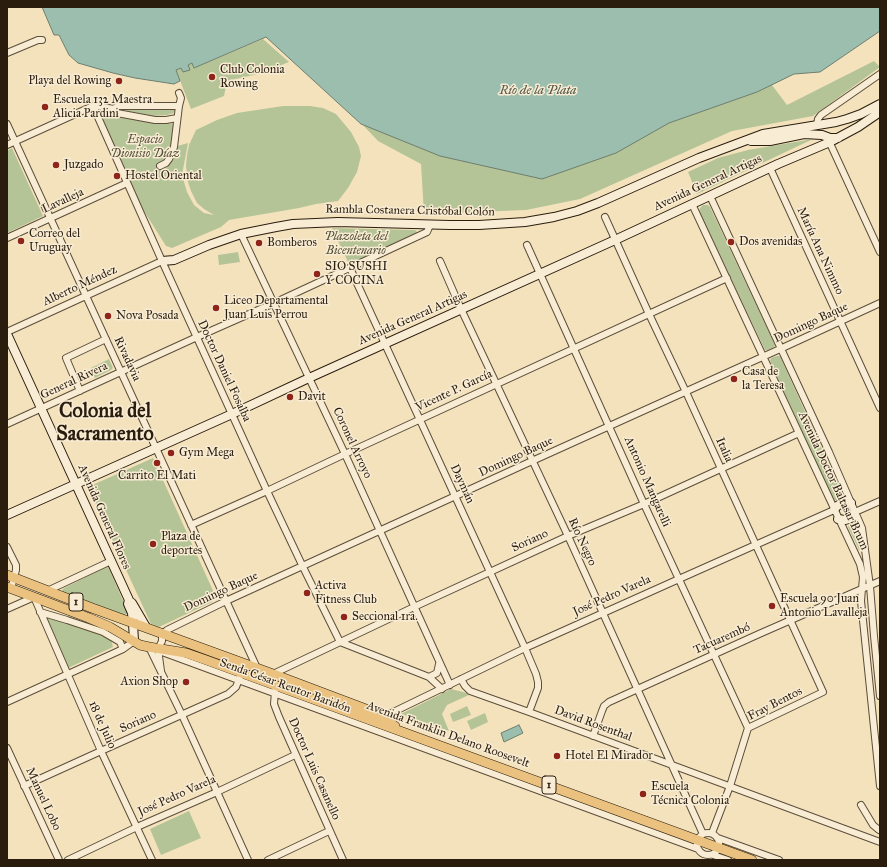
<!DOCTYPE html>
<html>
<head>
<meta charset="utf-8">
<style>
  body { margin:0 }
  #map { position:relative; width:887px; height:867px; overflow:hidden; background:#f4e2bd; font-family:"IM FELL Great Primer",serif }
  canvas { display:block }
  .frame { position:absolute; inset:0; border:8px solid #2a1d0e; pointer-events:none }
</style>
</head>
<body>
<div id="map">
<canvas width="887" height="867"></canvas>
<div class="frame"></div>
</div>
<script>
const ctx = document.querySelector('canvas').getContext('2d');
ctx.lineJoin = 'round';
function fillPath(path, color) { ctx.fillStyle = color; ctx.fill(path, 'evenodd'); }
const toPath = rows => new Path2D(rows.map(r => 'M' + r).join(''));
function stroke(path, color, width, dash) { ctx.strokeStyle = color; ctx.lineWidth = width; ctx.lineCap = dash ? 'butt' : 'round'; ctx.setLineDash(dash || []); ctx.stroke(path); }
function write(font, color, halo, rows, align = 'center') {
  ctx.font = font + ' "IM FELL Great Primer",serif'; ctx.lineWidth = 3; ctx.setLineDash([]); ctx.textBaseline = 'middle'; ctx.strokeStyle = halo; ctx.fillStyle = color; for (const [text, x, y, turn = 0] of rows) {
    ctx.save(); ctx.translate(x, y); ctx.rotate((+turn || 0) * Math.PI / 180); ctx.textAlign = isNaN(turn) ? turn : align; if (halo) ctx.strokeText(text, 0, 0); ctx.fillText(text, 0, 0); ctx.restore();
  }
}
fillPath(toPath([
  [351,33,794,74,772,85,787,105,874,61,880,67,813,116,732,131,580,199,526,210,424,214,421,164,378,141,361,123,290,59],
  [263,39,289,62,262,73,227,81,224,96,191,109,176,70,181,68,183,72,188,65,192,63,194,68],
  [283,106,310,106,323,108,336,114,351,132,359,147,361,156,357,172,348,188,338,201,316,204,299,208,229,220,221,227,172,248,166,246,137,200,96,108,173,124,174,147,188,143,182,175,187,192,194,205,204,213,214,215,204,209,197,203,191,191,188,182,186,166,187,155,189,145,196,130,217,120,237,113],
  [121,108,174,108,175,110,174,113,167,115,153,116,122,110],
  [813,139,697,194,688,172,718,158,748,150],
  [12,148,43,216,7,233,7,151],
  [703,205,708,205,710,207,775,345,774,347,767,350,765,350,699,211,700,208],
  [332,228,415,230,417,232,416,234,349,264],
  [238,252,240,262,219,265,218,255],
  [777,356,780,356,843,496,839,499,834,501,770,361,771,358],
  [109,359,113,368,111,370,95,378,91,368],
  [153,458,215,595,212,602,159,627,151,624,88,487],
  [855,522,857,523,860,549,859,550,848,527,849,525],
  [108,566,128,612,127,614,124,615,64,594,62,590,64,588],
  [49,616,102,634,111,639,113,647,68,668,46,619],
  [451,689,471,694,447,705,442,714,449,731,401,714],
  [467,706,471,715,453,722,450,714],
  [485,713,488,722,471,730,467,721],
  [189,811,201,838,161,855,150,829]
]), '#b5c496');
const water = toPath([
  [42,7,880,7,880,31,820,72,794,74,757,92,669,123,616,153,542,179,440,156,361,124,266,37,194,68,192,63,188,65,190,70,183,72,181,68,176,70,180,81,174,84,135,78,113,73,78,63,69,55,59,35,54,35,42,7],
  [519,725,523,733,504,742,501,733,519,725]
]);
fillPath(water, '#9cbeae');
stroke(water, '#6e7e6e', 1);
const street = toPath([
  [7,53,38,40,42,40],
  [93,106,162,261,267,491,303,567,340,642,429,677,442,689],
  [114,109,117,113,155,120,166,120,177,118],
  [7,124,257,668],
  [817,125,818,119,821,115,880,74],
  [828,139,880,252],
  [7,145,93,106,97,106,114,109,118,106,179,106],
  [160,166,166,163,169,159,174,147,179,106,181,98,179,93],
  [770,168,880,408],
  [710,196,829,452,862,528,870,586,874,636,880,696],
  [692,204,860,564,863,577,861,601,880,786],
  [605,217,649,314,686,392,823,692,748,728,730,786,712,833],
  [241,234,345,454,450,685],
  [7,238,127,183],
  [527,245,644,504,748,728],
  [440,261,461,309,568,536,703,834],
  [350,268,525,648,536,674,538,682,538,688,529,712],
  [7,332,162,261],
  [80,391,66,358,106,339],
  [7,424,197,337,274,303,427,232,430,225],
  [855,512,880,501],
  [191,525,267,491,345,454,727,278],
  [7,547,16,565,16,570,11,589],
  [47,591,111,561],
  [34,597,101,751,152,860],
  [7,609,34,597],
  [40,612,67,620,103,632,120,642,123,649],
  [149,647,182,715,248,860],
  [162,652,698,849],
  [161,671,158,649,162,641,162,634,167,630,226,601,532,461,780,349,880,303],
  [273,674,414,607,568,536,644,504,799,433],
  [429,677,437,673,439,664],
  [461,679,465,686,470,691,529,712,880,842],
  [275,691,274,704,279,717,343,860],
  [7,702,123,649,134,641],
  [381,718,525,648,679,579,834,510],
  [593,736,602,711,604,706,609,702,759,634,880,581],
  [7,748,59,860],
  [24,786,101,751,228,694,236,687,245,664],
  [861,805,873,825,879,830,880,829],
  '697 844a11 11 0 1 1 22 0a11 11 0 1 1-22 0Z',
  [718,838,779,860],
  [713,855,728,860],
  [68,860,137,827,217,792,295,755],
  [268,860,329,831]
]);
const secondary = toPath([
  [751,141,770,141,804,134,822,135,830,138,838,138],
  [162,261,174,260,209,245,241,234,276,227,293,224,338,222,450,225,479,225,525,222,554,217,577,211,598,203,699,158,763,134,836,122,847,119,861,114,880,104],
  [7,334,129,600,128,604,132,613,133,623,134,641],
  [834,510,837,506,844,502,851,503],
  [7,515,232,414,309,378,615,240,778,164,830,142,858,127,880,112],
  [838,519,845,520,849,519,853,516,855,512],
  [132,603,146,627]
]);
const primary = toPath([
  [7,575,92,608,273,674,379,714,395,726],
  [7,587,89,618,110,627,140,645,149,647,186,653,206,660,752,860]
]);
stroke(street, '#5c4e3a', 8);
stroke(secondary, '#2a1d0e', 10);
stroke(primary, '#2a1d0e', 10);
stroke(street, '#f8ecd4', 6);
stroke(secondary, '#f8ecd4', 8);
stroke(primary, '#eac17e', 9);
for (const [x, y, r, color] of [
  [212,77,4,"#8f2418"],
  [119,81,4,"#8f2418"],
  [45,107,4,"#8f2418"],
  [56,165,4,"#8f2418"],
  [117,176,4,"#8f2418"],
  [21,241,4,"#8f2418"],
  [731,242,4,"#8f2418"],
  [259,243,4,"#8f2418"],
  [317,274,4,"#8f2418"],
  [216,308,4,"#8f2418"],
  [108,316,4,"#8f2418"],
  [734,379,4,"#8f2418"],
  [290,397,4,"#8f2418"],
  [171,453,4,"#8f2418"],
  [157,463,4,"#8f2418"],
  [153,544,4,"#8f2418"],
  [307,593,4,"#8f2418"],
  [772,606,4,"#8f2418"],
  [344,617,4,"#8f2418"],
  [186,682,4,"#8f2418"],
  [557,756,4,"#8f2418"],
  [643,794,4,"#8f2418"]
]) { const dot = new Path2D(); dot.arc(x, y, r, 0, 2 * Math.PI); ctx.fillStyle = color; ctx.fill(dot); stroke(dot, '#f8ecd4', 1.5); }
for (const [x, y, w] of [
  [76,602,14],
  [549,785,14]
]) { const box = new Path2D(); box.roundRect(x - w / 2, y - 9, w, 18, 3); ctx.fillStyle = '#f8ecd4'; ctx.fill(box); stroke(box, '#2a1d0e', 1); }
write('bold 11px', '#2a1d0e', null, [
  ["1",76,602],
  ["1",549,785]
]);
write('12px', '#2a1d0e', '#f8ecd4', [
  ["Club Colonia",220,70],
  ["Rowing",220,84],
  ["Playa del Rowing",111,81,"right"],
  ["Escuela 132 Maestra",53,100],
  ["Alicia Pardini",53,114],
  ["Juzgado",64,165],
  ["Hostel Oriental",125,176],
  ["Correo del",29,234],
  ["Uruguay",29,248],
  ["Dos avenidas",739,242],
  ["Bomberos",267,243],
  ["SIO SUSHI",325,267],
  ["Y COCINA",325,281],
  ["Liceo Departamental",224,301],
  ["Juan Luis Perrou",224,315],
  ["Nova Posada",116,316],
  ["Casa de",742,372],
  ["la Teresa",742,386],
  ["Davit",298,397],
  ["Gym Mega",179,453],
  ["Carrito El Mati",157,476,"center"],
  ["Plaza de",161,537],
  ["deportes",161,551],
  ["Activa",315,586],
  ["Fitness Club",315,600],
  ["Escuela 90 Juan",780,599],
  ["Antonio Lavalleja",780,613],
  ["Seccional 1ra.",352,617],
  ["Axion Shop",178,682,"right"],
  ["Hotel El Mirador",565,756],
  ["Escuela",651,787],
  ["Técnica Colonia",651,801]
], 'left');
write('italic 12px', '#544f37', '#f8ecd4', [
  ["Espacio",145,140],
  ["Dionisio Díaz",145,154],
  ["Plazoleta del",356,237],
  ["Bicentenario",356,251]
]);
write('12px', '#2a1d0e', '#f8ecd4', [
  ["Avenida General Artigas",708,183,-25],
  ["Lavalleja",63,201,-25],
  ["Rambla Costanera Cristóbal Colón",410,211,1],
  ["María Ana Nimmo",820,251,65],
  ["Alberto Méndez",80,286,-25],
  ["Avenida General Artigas",413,318,-24],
  ["Domingo Baque",811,323,-25],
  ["Rivadavia",127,359,65],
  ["Doctor Daniel Fosalba",224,371,65],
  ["General Rivera",74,381,-25],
  ["Vicente P. García",454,391,-25],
  ["Coronel Arroyo",352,443,65],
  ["Italia",724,450,66],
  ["Domingo Baque",516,457,-25],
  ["Avenida Doctor Baltasar Brum",833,481,65],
  ["Antonio Mangarelli",647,482,66],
  ["Daymán",462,484,65],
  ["Avenida General Flores",104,517,66],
  ["Soriano",530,541,-25],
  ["Río Negro",582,542,65],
  ["Domingo Baque",221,592,-25],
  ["José Pedro Varela",612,596,-24],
  ["Tacuarembó",722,639,-24],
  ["Senda César Reutor Baridón",285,686,20],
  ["Fray Bentos",775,704,-27],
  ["Soriano",138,722,-24],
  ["David Rosenthal",593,724,20],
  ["18 de Julio",102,725,66],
  ["Avenida Franklin Delano Roosevelt",448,735,20],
  ["Doctor Luis Casanello",314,769,66],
  ["José Pedro Varela",177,796,-24],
  ["Manuel Lobo",43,799,65]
]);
write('italic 13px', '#525546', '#f8ecd4', [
  ["Río de la Plata",538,91]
]);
write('bold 20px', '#2a1d0e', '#f8ecd4', [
  ["Colonia del",105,412],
  ["Sacramento",105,435]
]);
</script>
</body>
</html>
